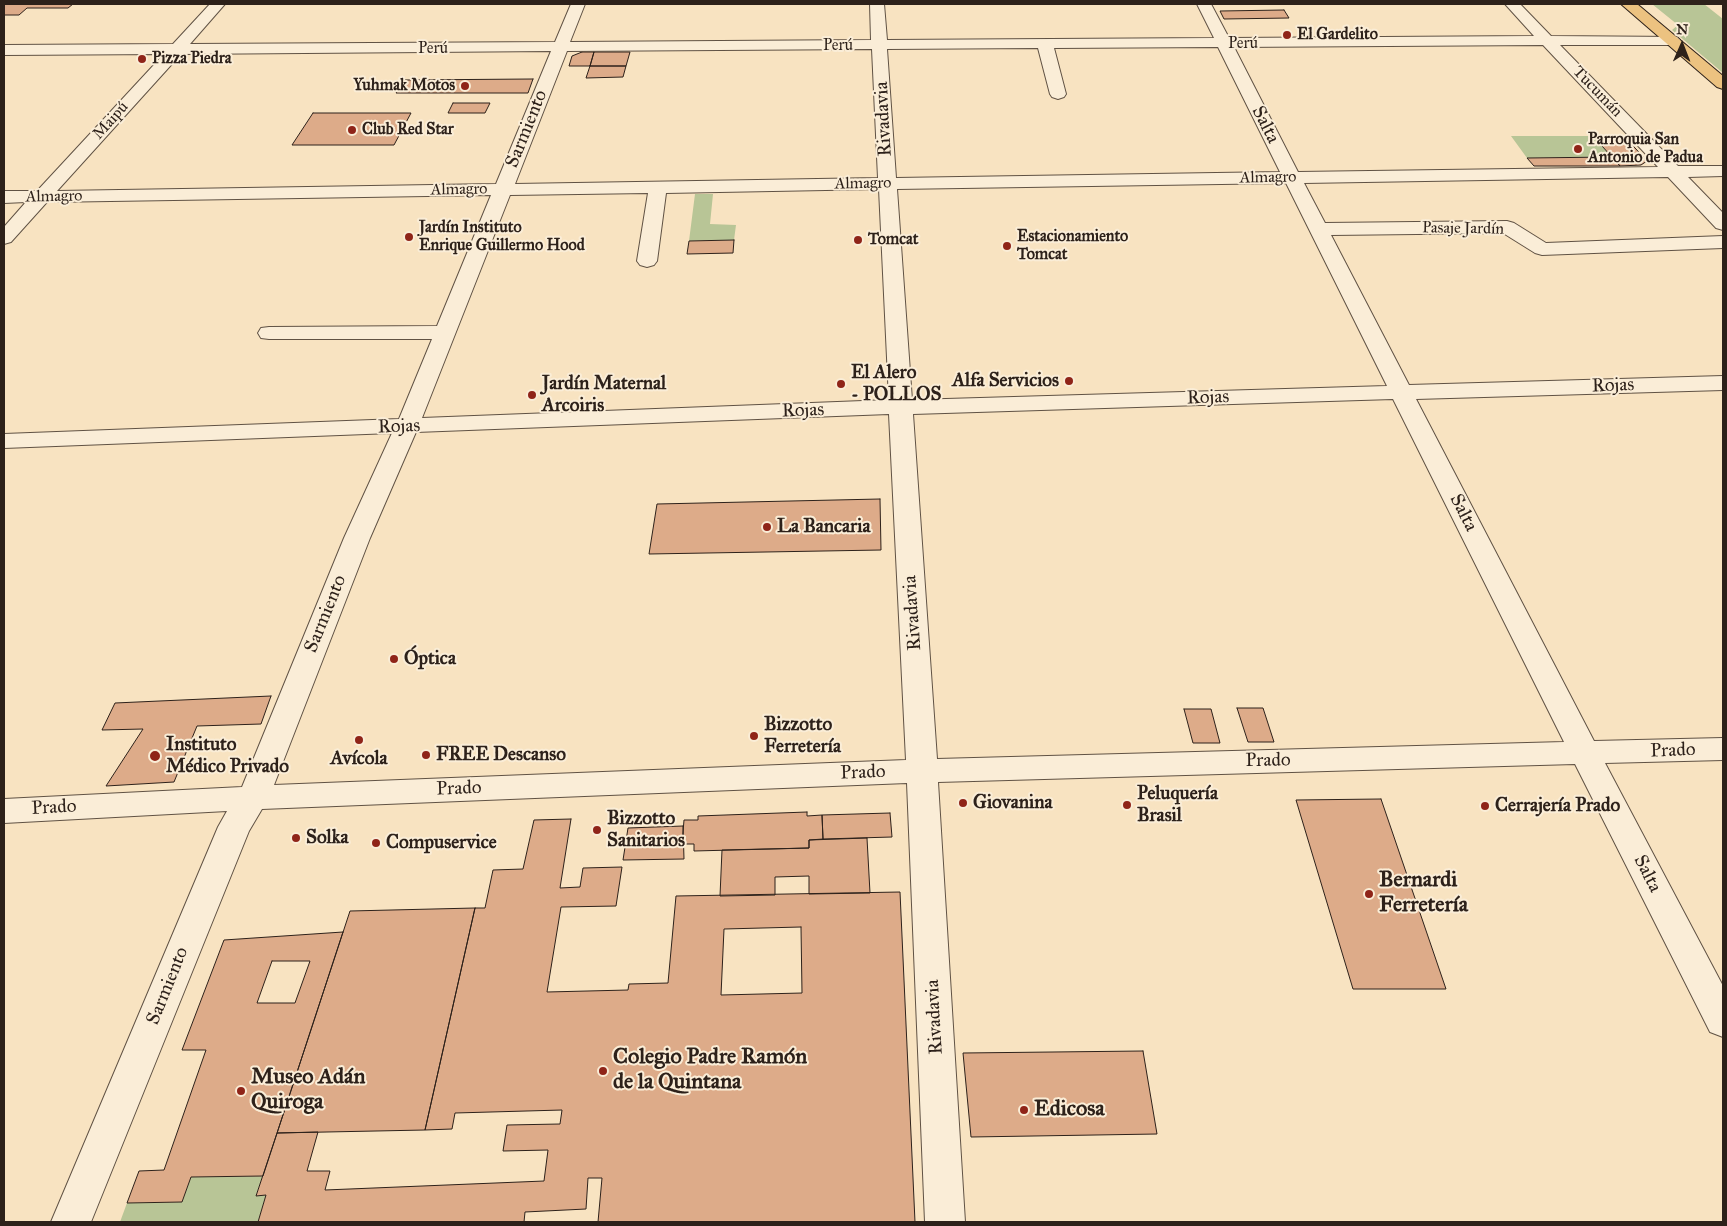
<!DOCTYPE html>
<html>
<head>
<meta charset="utf-8">
<style>
  body { margin:0 }
  #map { position:relative; width:1727px; height:1226px; overflow:hidden; background:#f8e3c1; font-family:"IM FELL Great Primer",serif }
  canvas { display:block }
  .frame { position:absolute; inset:0; border:5px solid #2d211a; pointer-events:none }
  .north { position:absolute; left:1657px; top:20px; width:50px; height:50px; -webkit-text-stroke:4px #faedd7; paint-order:stroke; rotate:1deg; font-size:14px; font-weight:700; line-height:20px; text-align:center; color:#2d211a }
  .north::after { content:''; display:block; margin:auto; width:18px; height:22px; background:#2d211a; clip-path:polygon(50% 0,100% 100%,50% 72%,0 100%) }
</style>
</head>
<body>
<div id="map">
<canvas width="1727" height="1226"></canvas>
<div class="frame"></div>
<div class="north">N</div>
</div>
<script>
const ctx = document.querySelector('canvas').getContext('2d');
ctx.lineJoin = 'round';
function fillPath(path, color) { ctx.fillStyle = color; ctx.fill(path, 'evenodd'); }
const toPath = rows => new Path2D(rows.map(r => 'M' + r).join(''));
function stroke(path, color, width, dash) { ctx.strokeStyle = color; ctx.lineWidth = width; ctx.lineCap = dash ? 'butt' : 'round'; ctx.setLineDash(dash || []); ctx.stroke(path); }
function write(font, color, halo, rows, align = 'center') {
  ctx.font = font + ' "IM FELL Great Primer",serif'; ctx.lineWidth = 4; ctx.setLineDash([]); ctx.textBaseline = 'middle'; ctx.strokeStyle = halo; ctx.fillStyle = color; for (const [text, x, y, turn = 0] of rows) {
    ctx.save(); ctx.translate(x, y); ctx.rotate((+turn || 0) * Math.PI / 180); ctx.textAlign = isNaN(turn) ? turn : align; if (halo) ctx.strokeText(text, 0, 0); ctx.fillText(text, 0, 0); ctx.restore();
  }
}
fillPath(toPath([
  [1652,4,1704,4,1723,19,1723,73,1672,30,1678,25],
  [1511,136,1593,136,1612,157,1527,158],
  [695,194,713,194,710,224,736,225,734,240,689,241],
  [263,1176,256,1195,266,1195,258,1222,120,1222,127,1203,182,1202,191,1177]
]), '#b8c596');
const building = toPath([
  [4,4,73,4,68,8,27,8,19,15,4,15,4,4],
  [1284,10,1289,18,1224,19,1220,11,1284,10],
  [582,52,594,52,590,66,569,66,572,56,582,52],
  [594,52,630,52,626,66,590,66,594,52],
  [590,66,626,66,623,77,586,78,590,66],
  [533,79,528,93,396,93,404,80,533,79],
  [453,103,490,103,485,113,448,113,453,103],
  [313,113,411,113,394,145,292,145,313,113],
  [1593,136,1624,136,1647,161,1641,165,1620,166,1593,136],
  [1612,157,1620,166,1534,166,1527,158,1612,157],
  [734,240,733,253,687,254,689,241,734,240],
  [880,499,881,550,649,554,657,504,880,499],
  [271,696,261,724,197,726,174,782,106,786,143,729,102,730,115,703,271,696],
  [1237,708,1263,708,1274,742,1248,742,1237,708],
  [1184,709,1211,709,1220,743,1193,743,1184,709],
  [1381,799,1446,989,1353,989,1296,800,1381,799],
  [807,812,807,816,822,815,823,839,809,840,809,848,694,851,694,844,682,844,684,820,698,820,698,816,807,812],
  [890,813,892,837,823,839,822,815,890,813],
  [571,819,560,888,580,887,583,868,622,867,616,906,561,907,547,992,628,990,629,984,668,983,676,896,900,892,915,1222,598,1222,602,1178,588,1178,586,1209,525,1212,524,1222,258,1222,266,1195,256,1196,277,1133,318,1132,307,1171,330,1171,325,1190,544,1181,548,1150,503,1151,507,1125,560,1124,562,1110,455,1113,452,1129,425,1130,475,908,485,908,493,870,523,869,534,820,571,819],
  [801,927,802,993,721,995,724,929,801,927],
  [683,826,684,859,623,860,628,828,683,826],
  [867,838,870,893,809,894,809,876,775,877,775,895,720,896,722,850,809,848,809,840,867,838],
  [475,908,425,1130,277,1133,350,911,475,908],
  [343,932,263,1176,191,1177,182,1202,127,1203,139,1171,164,1170,206,1050,182,1050,224,940,343,932],
  [272,961,310,961,295,1003,257,1003,272,961],
  [1143,1051,1157,1134,971,1137,963,1053,1143,1051]
]);
fillPath(building, '#ddab89');
stroke(building, '#2d211a', 1);
const minor = toPath([
  [210,4,225,4,190,44,555,42,571,4,585,4,570,42,871,40,870,4,884,4,887,40,1214,38,1197,4,1211,4,1229,38,1534,36,1505,4,1520,4,1551,36,1677,37,1680,40,1677,43,1672,45,1560,45,1678,166,1723,166,1723,176,1688,177,1723,213,1723,230,1716,228,1668,177,1304,183,1325,223,1507,221,1514,223,1546,243,1723,236,1723,248,1542,255,1535,253,1503,233,1331,235,1409,385,1723,376,1723,390,1416,399,1594,741,1723,738,1723,760,1605,763,1723,986,1723,1037,1710,1032,1575,764,938,782,965,1222,925,1222,907,783,262,809,249,831,91,1222,51,1222,218,827,227,811,4,823,4,799,242,787,344,538,392,433,4,448,4,434,399,419,432,339,269,339,261,338,258,333,261,328,269,327,437,326,491,195,47,202,11,242,4,244,4,227,26,202,4,203,4,191,37,191,164,54,4,55,4,45,173,44,210,4],
  [1543,45,1658,167,1298,172,1234,47,1543,45],
  [1218,47,1280,172,896,178,887,49,1038,48,1050,94,1052,97,1058,99,1064,97,1066,94,1054,48,1218,47],
  [872,49,878,178,515,184,567,51,872,49],
  [551,51,496,184,57,191,181,54,551,51],
  [1286,183,1387,386,912,400,897,189,1286,183],
  [879,189,889,400,422,418,510,195,648,193,637,261,640,265,647,267,654,265,657,261,666,193,879,189],
  [1393,399,1564,742,937,759,913,414,1393,399],
  [889,414,906,760,274,785,370,538,416,432,889,414]
]);
const major = toPath([
  [1621,4,1637,4,1723,76,1723,89,1717,87,1621,4]
]);
stroke(minor, '#605244', 2);
stroke(major, '#2d211a', 2);
fillPath(minor, '#faedd7');
fillPath(major, '#ecc280');
for (const [x, y, r, color] of [
  [1287,35,5,"#8f2418"],
  [142,59,5,"#8f2418"],
  [465,86,5,"#8f2418"],
  [352,130,5,"#8f2418"],
  [1578,149,5,"#8f2418"],
  [409,237,5,"#8f2418"],
  [858,240,5,"#8f2418"],
  [1007,246,5,"#8f2418"],
  [1069,381,5,"#8f2418"],
  [841,384,5,"#8f2418"],
  [532,395,5,"#8f2418"],
  [767,527,5,"#8f2418"],
  [394,659,5,"#8f2418"],
  [754,736,5,"#8f2418"],
  [359,740,5,"#8f2418"],
  [426,755,5,"#8f2418"],
  [155,756,6,"#8f2418"],
  [963,803,5,"#8f2418"],
  [1127,805,5,"#8f2418"],
  [1485,806,5,"#8f2418"],
  [597,830,5,"#8f2418"],
  [296,838,5,"#8f2418"],
  [376,843,5,"#8f2418"],
  [1369,894,5,"#8f2418"],
  [603,1071,5,"#8f2418"],
  [241,1091,5,"#8f2418"],
  [1024,1110,5,"#8f2418"]
]) { const dot = new Path2D(); dot.arc(x, y, r, 0, 2 * Math.PI); ctx.fillStyle = color; ctx.fill(dot); stroke(dot, '#faedd7', 2); }
write('bold 16px', '#2d211a', '#faedd7', [
  ["El Gardelito",1297,35],
  ["Pizza Piedra",152,59],
  ["Yuhmak Motos",455,86,"right"],
  ["Club Red Star",362,130],
  ["Parroquia San",1588,140],
  ["Antonio de Padua",1588,158],
  ["Jardín Instituto",419,228],
  ["Enrique Guillermo Hood",419,246],
  ["Estacionamiento",1017,237],
  ["Tomcat",1017,255],
  ["Tomcat",868,240]
], 'left');
write('16px', '#2d211a', '#faedd7', [
  ["Perú",1243,44],
  ["Perú",838,46],
  ["Perú",433,49],
  ["Tucumán",1597,92,46],
  ["Maipú",111,121,-48],
  ["Almagro",1268,178,-1],
  ["Almagro",863,184,-1],
  ["Almagro",459,190,-1],
  ["Almagro",54,197,-1],
  ["Pasaje Jardín",1463,229,1]
]);
write('19px', '#2d211a', '#faedd7', [
  ["Rivadavia",884,119,-93],
  ["Salta",1265,125,63],
  ["Sarmiento",527,129,-68],
  ["Rojas",1613,386,-2],
  ["Rojas",1208,398,-2],
  ["Rojas",803,411,-2],
  ["Rojas",399,427,-2],
  ["Salta",1463,513,63],
  ["Rivadavia",913,613,-94],
  ["Sarmiento",326,614,-68],
  ["Prado",1673,751,-2],
  ["Prado",1268,761,-1],
  ["Prado",863,773,-2],
  ["Prado",459,789,-2],
  ["Prado",54,808,-3],
  ["Salta",1647,874,63],
  ["Sarmiento",168,986,-68],
  ["Rivadavia",935,1017,-93]
]);
write('bold 19px', '#2d211a', '#faedd7', [
  ["El Alero",851,373],
  ["- POLLOS",851,395],
  ["Alfa Servicios",1059,381,"right"],
  ["Jardín Maternal",542,384],
  ["Arcoiris",542,406],
  ["La Bancaria",777,527],
  ["Óptica",404,659],
  ["Bizzotto",764,725],
  ["Ferretería",764,747],
  ["Instituto",166,745],
  ["Médico Privado",166,767],
  ["FREE Descanso",436,755],
  ["Avícola",359,759,"center"],
  ["Peluquería",1137,794],
  ["Brasil",1137,816],
  ["Giovanina",973,803],
  ["Cerrajería Prado",1495,806],
  ["Bizzotto",607,819],
  ["Sanitarios",607,841],
  ["Solka",306,838],
  ["Compuservice",386,843]
], 'left');
write('bold 22px', '#2d211a', '#faedd7', [
  ["Bernardi",1379,881],
  ["Ferretería",1379,906],
  ["Colegio Padre Ramón",613,1058],
  ["de la Quintana",613,1083],
  ["Museo Adán",251,1078],
  ["Quiroga",251,1103],
  ["Edicosa",1034,1110]
], 'left');
</script>
</body>
</html>
